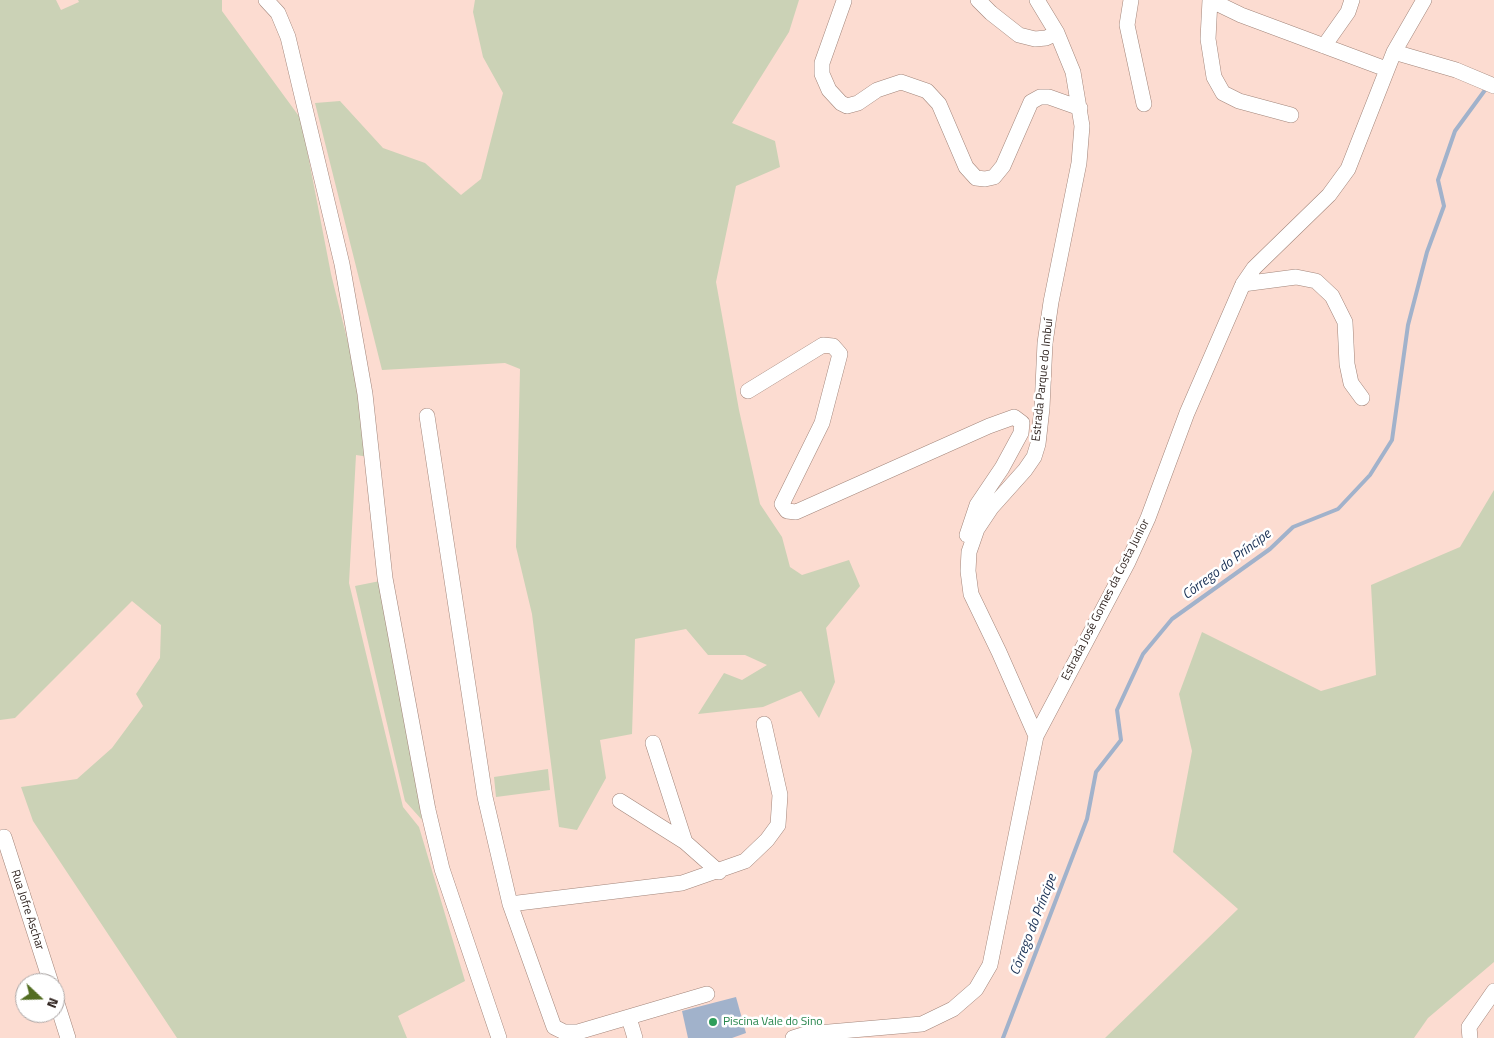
<!DOCTYPE html>
<html>
<head>
<meta charset="utf-8">
<style>
  body { margin:0 }
  #map { position:relative; width:1494px; height:1038px; overflow:hidden; background:#fcdcd1; font-family:"Titillium Web",sans-serif }
  canvas { display:block }
  .north { position:absolute; left:15px; top:973px; width:50px; height:50px; box-sizing:border-box; background:#fff; border:1px solid #aaa5a4; border-radius:50%; rotate:111deg; font-size:14px; font-weight:700; line-height:20px; text-align:center; color:#2b1f1b }
  .north::after { content:''; display:block; margin:auto; width:18px; height:22px; background:#526d21; clip-path:polygon(50% 0,100% 100%,50% 72%,0 100%) }
</style>
</head>
<body>
<div id="map">
<canvas width="1494" height="1038"></canvas>
<div class="north">N</div>
</div>
<script>
const ctx = document.querySelector('canvas').getContext('2d');
ctx.lineJoin = 'round';
function fillPath(path, color) { ctx.fillStyle = color; ctx.fill(path, 'evenodd'); }
const toPath = rows => new Path2D(rows.map(r => 'M' + r).join(''));
function stroke(path, color, width, dash) { ctx.strokeStyle = color; ctx.lineWidth = width; ctx.lineCap = dash ? 'butt' : 'round'; ctx.setLineDash(dash || []); ctx.stroke(path); }
function write(font, color, halo, rows, align = 'center') {
  ctx.font = font + ' "Titillium Web",sans-serif'; ctx.lineWidth = 5; ctx.setLineDash([]); ctx.textBaseline = 'middle'; ctx.strokeStyle = halo; ctx.fillStyle = color; for (const [text, x, y, turn = 0] of rows) {
    ctx.save(); ctx.translate(x, y); ctx.rotate((+turn || 0) * Math.PI / 180); ctx.textAlign = isNaN(turn) ? turn : align; if (halo) ctx.strokeText(text, 0, 0); ctx.fillText(text, 0, 0); ctx.restore();
  }
}
fillPath(toPath([
  [0,0,56,0,61,10,79,2,78,0,222,0,222,11,301,119,331,274,355,371,369,457,356,455,349,583,403,807,419,827,465,981,398,1016,407,1038,177,1038,33,821,21,787,77,779,112,748,143,706,136,694,160,658,161,625,132,601,15,718,0,720],
  [475,0,799,0,789,32,732,123,775,141,780,167,736,186,716,282,739,410,760,504,782,537,790,567,802,575,849,560,860,586,826,628,835,682,819,718,801,691,763,707,698,714,724,673,742,680,767,665,745,655,708,655,686,629,635,639,632,734,600,740,606,778,577,830,559,827,532,614,516,547,520,369,505,363,382,370,315,103,340,101,383,148,425,163,461,195,481,179,503,93,483,57,473,12],
  [1494,490,1494,962,1428,1018,1414,1038,1105,1038,1238,909,1173,852,1192,751,1179,694,1202,632,1321,691,1376,675,1371,585,1460,547],
  [380,581,422,820,405,801,355,586],
  [548,769,550,790,496,797,494,777]
]), '#cbd2b6');
fillPath(toPath([
  [736,997,746,1033,732,1038,688,1038,682,1011]
]), '#a1b2cb');
stroke(toPath([
  [1003,1038,1087,819,1096,772,1121,740,1117,710,1143,654,1172,619,1270,549,1293,527,1338,509,1370,475,1392,440,1408,325,1427,252,1444,206,1438,180,1455,131,1488,86]
]), '#a1b2cb', 4);
const minor = toPath([
  [266,0,278,13,288,37,342,264,365,394,385,578,428,810,442,869,499,1038],
  [978,0,991,13,1019,35,1035,39,1046,38,1057,33],
  [1131,0,1127,25,1144,104],
  [1210,0,1241,15,1386,69],
  [1210,0,1208,39,1214,77,1223,93,1239,101,1291,115],
  [844,1,822,63,822,74,829,90,841,103,847,106,858,103,877,90,901,82,927,91,939,104,966,167,976,178,985,179,994,177,1003,166,1031,102,1040,97,1049,97,1080,108],
  [1324,46,1348,12,1352,0],
  [1394,52,1456,70,1494,86],
  [1243,284,1296,277,1316,281,1332,296,1345,322,1347,364,1351,383,1362,398],
  [748,391,823,345,833,346,840,354,822,423,782,504,787,511,796,512,989,426,1014,417,1022,423,1021,433,1002,468,977,505,967,535],
  [427,416,485,797,510,904,554,1027,564,1032,578,1032,707,994],
  [1036,736,999,652,971,594,968,571,969,552,977,529,991,508,1025,470,1034,457,1038,444,1042,408,1045,343,1051,302,1079,163,1082,126,1073,72,1057,33,1037,0],
  [653,743,685,842,719,872],
  [620,801,685,842],
  [4,837,51,983],
  [510,904,682,883,745,861,767,840,778,825,780,795,764,724],
  [55,997,68,1038],
  [629,1018,635,1038],
  [793,1038,806,1034,922,1024,953,1009,976,989,990,965,1036,736,1128,562,1148,518,1187,413,1243,284,1254,268,1329,195,1348,169,1394,52,1424,0],
  [1470,1038,1469,1027,1494,991]
]);
stroke(minor, '#a2857a', 16);
stroke(minor, '#fff', 15);
for (const [x, y, r, color] of [
  [713,1022,5,"#2e9e5b"]
]) { const dot = new Path2D(); dot.arc(x, y, r, 0, 2 * Math.PI); ctx.fillStyle = color; ctx.fill(dot); stroke(dot, '#fff', 2); }
write('12px', '#2b1f1b', '#fff', [
  ["Estrada Parque do Imbuí",1043,380,-84],
  ["Estrada José Gomes da Costa Junior",1106,600,-63],
  ["Rua Jofre Aschar",27,910,72]
]);
write('12px', '#27864d', '#fff', [
  ["Piscina Vale do Sino",723,1022]
], 'left');
write('italic 14px', '#1a3155', '#fff', [
  ["Córrego do Príncipe",1227,565,-37],
  ["Córrego do Príncipe",1034,925,-69]
]);
</script>
</body>
</html>
